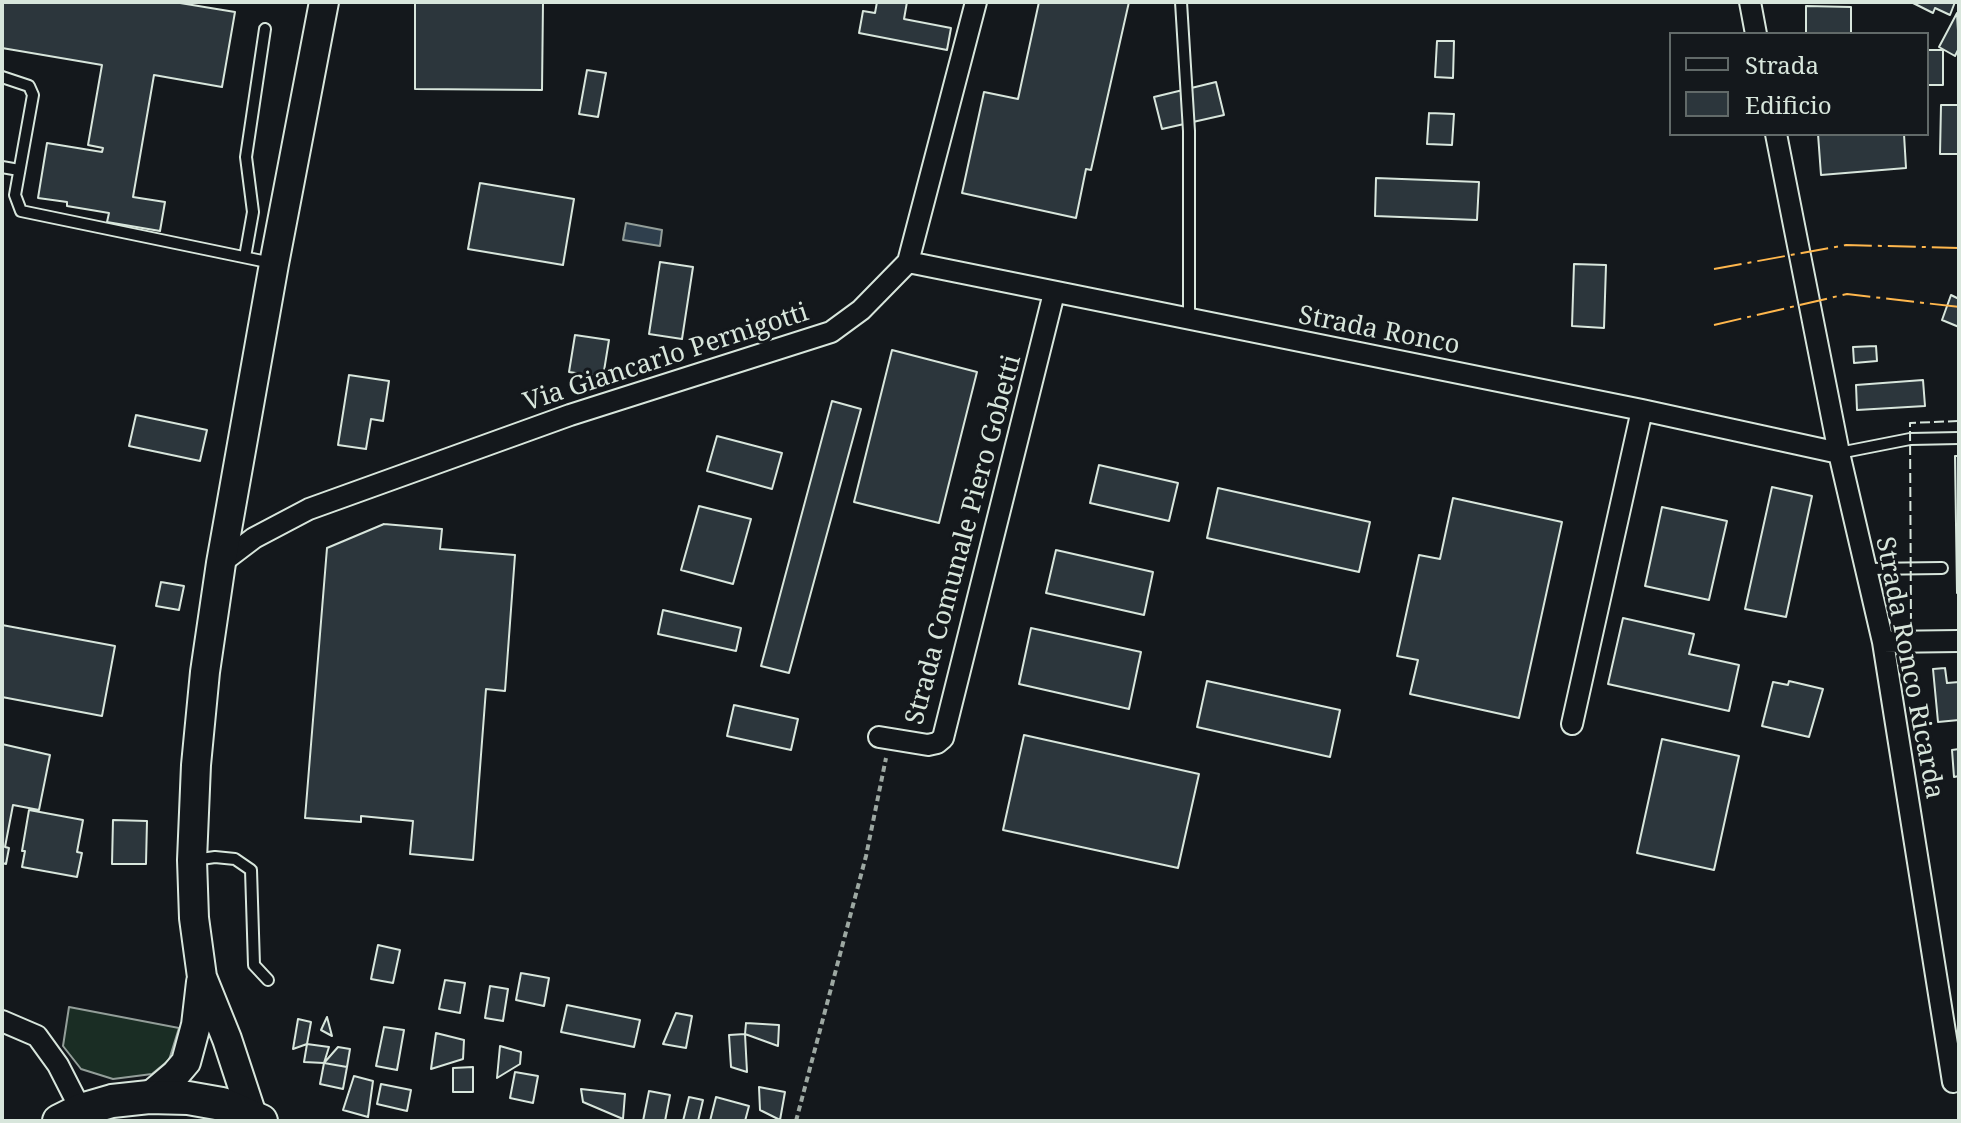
<!DOCTYPE html>
<html>
<head>
<meta charset="utf-8">
<style>
  body { margin:0 }
  #map { position:relative; width:1961px; height:1123px; overflow:hidden; background:#14181c; font-family:"Noto Serif",serif }
  canvas { display:block }
  .frame { position:absolute; inset:0; border:4px solid #d8e6dc; pointer-events:none }
  .legend { position:absolute; left:1669px; top:32px; width:260px; height:104px; box-sizing:border-box; background:#14181c; border:2px solid #626a69; margin:0; padding:10px 14px; list-style:none; font-size:24px; color:#d8e6dc }
  .legend li { display:flex; align-items:center; gap:16px; height:40px }
  .legend b { width:40px; border:2px solid #626a69 }
</style>
</head>
<body>
<div id="map">
<canvas width="1961" height="1123"></canvas>
<div class="frame"></div>
<ul class="legend">
<li><b style="height:10px;background:#14181c"></b>Strada</li>
<li><b style="height:22px;background:#2c363c"></b>Edificio</li>
</ul>
</div>
<script>
const ctx = document.querySelector('canvas').getContext('2d');
ctx.lineJoin = 'round';
function fillPath(path, color) { ctx.fillStyle = color; ctx.fill(path, 'evenodd'); }
const toPath = rows => new Path2D(rows.map(r => 'M' + r).join(''));
function stroke(path, color, width, dash) { ctx.strokeStyle = color; ctx.lineWidth = width; ctx.lineCap = dash ? 'butt' : 'round'; ctx.setLineDash(dash || []); ctx.stroke(path); }
function write(font, color, halo, rows, align = 'center') {
  ctx.font = font + ' "Noto Serif",serif'; ctx.lineWidth = 6; ctx.setLineDash([]); ctx.textBaseline = 'middle'; ctx.strokeStyle = halo; ctx.fillStyle = color; for (const [text, x, y, turn = 0] of rows) {
    ctx.save(); ctx.translate(x, y); ctx.rotate((+turn || 0) * Math.PI / 180); ctx.textAlign = isNaN(turn) ? turn : align; if (halo) ctx.strokeText(text, 0, 0); ctx.fillText(text, 0, 0); ctx.restore();
  }
}
const green = toPath([
  [69,1007,179,1028,169,1060,152,1074,113,1079,81,1069,63,1046,69,1007]
]);
fillPath(green, '#1a2d24');
stroke(green, '#939e99', 2);
const water = toPath([
  [626,223,662,230,660,246,623,240,626,223]
]);
fillPath(water, '#2f3f4d');
stroke(water, '#939e99', 2);
const building = toPath([
  [2,2,174,2,235,12,222,87,154,75,133,197,165,202,160,231,107,222,109,213,67,206,67,202,38,198,47,143,102,152,103,148,88,145,102,65,2,48,2,2],
  [415,2,543,2,542,90,415,89,415,2],
  [877,2,907,2,904,19,951,28,947,50,859,33,863,11,875,13,877,2],
  [1039,2,1129,2,1091,170,1086,169,1076,218,962,193,984,92,1018,99,1039,2],
  [1911,2,1955,2,1950,15,1935,8,1933,13,1911,2],
  [1806,6,1851,7,1851,34,1806,34,1806,6],
  [1957,13,1959,48,1955,56,1939,47,1957,13],
  [1437,41,1454,41,1453,78,1435,77,1437,41],
  [1927,50,1943,50,1943,85,1927,85,1927,50],
  [587,70,606,73,598,117,579,114,587,70],
  [1216,82,1224,115,1162,129,1154,97,1216,82],
  [1941,105,1959,105,1959,154,1940,154,1941,105],
  [1429,113,1454,114,1452,145,1427,144,1429,113],
  [1818,134,1904,134,1906,168,1821,175,1818,134],
  [1376,178,1479,182,1477,220,1375,216,1376,178],
  [480,183,574,199,563,265,468,249,480,183],
  [660,262,693,267,682,339,649,334,660,262],
  [1574,264,1606,265,1604,328,1572,326,1574,264],
  [1951,295,1959,299,1959,327,1942,320,1951,295],
  [575,335,609,340,603,377,569,372,575,335],
  [1876,346,1877,361,1854,363,1853,347,1876,346],
  [892,350,977,372,939,523,854,502,892,350],
  [349,375,389,381,383,421,371,419,366,449,338,445,349,375],
  [1923,380,1925,406,1857,410,1856,385,1923,380],
  [832,401,861,409,789,673,761,666,832,401],
  [136,415,207,430,200,461,129,446,136,415],
  [717,436,782,453,772,489,707,471,717,436],
  [1955,456,1959,456,1959,593,1957,593,1955,456],
  [1099,465,1178,483,1169,521,1090,503,1099,465],
  [1772,487,1812,496,1786,617,1745,609,1772,487],
  [1218,488,1370,522,1359,572,1207,538,1218,488],
  [1453,498,1562,522,1519,718,1410,694,1418,660,1397,656,1419,555,1440,559,1453,498],
  [699,506,751,519,733,584,681,570,699,506],
  [1662,507,1727,521,1709,600,1645,586,1662,507],
  [384,524,442,529,440,549,515,555,505,691,486,689,473,860,410,854,413,821,361,816,361,822,305,818,327,548,384,524],
  [1056,550,1153,572,1144,615,1046,593,1056,550],
  [161,582,184,586,179,610,156,606,161,582],
  [663,610,741,628,736,651,658,634,663,610],
  [1623,618,1694,634,1689,654,1739,665,1729,711,1608,684,1623,618],
  [2,625,115,646,102,716,2,697,2,625],
  [1031,628,1141,652,1129,709,1019,684,1031,628],
  [1945,668,1947,683,1959,682,1959,720,1938,722,1933,669,1945,668],
  [1207,681,1340,710,1330,757,1197,727,1207,681],
  [1789,681,1823,689,1809,737,1762,726,1773,682,1788,685,1789,681],
  [734,705,798,719,791,750,727,736,734,705],
  [1024,735,1199,774,1178,868,1003,830,1024,735],
  [1662,739,1739,756,1714,870,1637,853,1662,739],
  [2,744,50,755,39,810,13,805,5,847,9,848,6,864,2,863,2,744],
  [1959,749,1959,776,1954,777,1952,750,1959,749],
  [29,810,83,820,77,852,82,853,77,877,22,867,25,851,22,851,29,810],
  [113,820,147,821,146,864,112,864,113,820],
  [378,945,400,950,393,983,371,979,378,945],
  [521,973,549,978,544,1006,516,1000,521,973],
  [445,980,465,983,460,1013,439,1009,445,980],
  [490,986,508,989,503,1021,485,1018,490,986],
  [567,1005,640,1020,634,1047,561,1032,567,1005],
  [676,1013,692,1016,686,1048,663,1044,676,1013],
  [327,1017,332,1036,321,1030,327,1017],
  [298,1019,311,1022,307,1044,293,1049,298,1019],
  [746,1023,779,1025,778,1046,745,1034,746,1023],
  [384,1027,404,1030,397,1070,376,1066,384,1027],
  [436,1033,464,1040,463,1059,431,1069,436,1033],
  [745,1034,747,1072,731,1067,729,1035,745,1034],
  [307,1044,329,1047,324,1063,304,1062,307,1044],
  [500,1046,521,1052,520,1064,497,1078,500,1046],
  [338,1047,350,1049,347,1067,324,1063,338,1047],
  [324,1063,347,1067,343,1089,320,1084,324,1063],
  [473,1067,473,1092,453,1092,453,1068,473,1067],
  [515,1072,538,1076,533,1103,510,1098,515,1072],
  [354,1076,373,1081,368,1117,343,1110,354,1076],
  [381,1084,411,1090,407,1111,377,1104,381,1084],
  [759,1087,785,1092,780,1120,760,1110,759,1087],
  [581,1089,625,1094,623,1119,583,1102,581,1089],
  [649,1091,670,1095,665,1121,643,1121,649,1091],
  [689,1097,703,1100,698,1121,683,1121,689,1097],
  [716,1097,749,1106,745,1121,710,1121,716,1097]
]);
fillPath(building, '#2c363c');
stroke(building, '#d8e6dc', 2);
const lane = toPath([
  [1181,2,1189,131,1189,320],
  [2,77,29,86,33,95,15,195,21,211,272,263],
  [2,167,19,170],
  [245,257,253,212,246,157,265,29],
  [1839,453,1910,439,1959,438],
  [1866,569,1942,568],
  [194,860,215,857,235,859,251,870,254,965,268,980]
]);
const street = toPath([
  [1750,2,1756,34],
  [1776,134,1839,453,1883,642,1953,1082],
  [908,262,1642,410,1839,453],
  [221,563,254,538,309,509,570,415,831,332,861,310,908,262,976,2],
  [1883,642,1959,641],
  [1572,724,1642,410],
  [879,737,928,745,937,743,943,738,1054,293],
  [2,1021,37,1036,58,1065,81,1110]
]);
const secondary = toPath([
  [149,1097,175,1075,186,1062,196,1025,201,982],
  [252,1115,227,1039,202,977,194,918,192,860,196,765,205,672,221,563,274,264,324,2]
]);
const primary = toPath([
  [59,1121,81,1110,112,1101,149,1097,188,1098,222,1104,261,1121]
]);
stroke(lane, '#d8e6dc', 14);
stroke(street, '#d8e6dc', 24);
stroke(secondary, '#d8e6dc', 32);
stroke(primary, '#d8e6dc', 36);
stroke(toPath([
  [796,1121,866,856,886,758]
]), '#9da8a2', 4, [6, 4]);
stroke(lane, '#14181c', 10);
stroke(street, '#14181c', 20);
stroke(secondary, '#14181c', 28);
stroke(primary, '#14181c', 32);
stroke(toPath([
  [1916,632,1911,632,1910,423,1959,421]
]), '#d8e6dc', 2, [10, 4]);
stroke(toPath([
  [1714,269,1846,245,1959,248],
  [1714,325,1847,294,1959,307]
]), '#ffb74d', 2, [28, 6, 4, 6]);
write('26px', '#d8e6dc', '#14181c', [
  ["Strada Ronco",1379,331,11],
  ["Via Giancarlo Pernigotti",666,358,-18],
  ["Strada Comunale Piero Gobetti",964,540,-75],
  ["Strada Ronco Ricarda",1909,668,79]
]);
</script>
</body>
</html>
